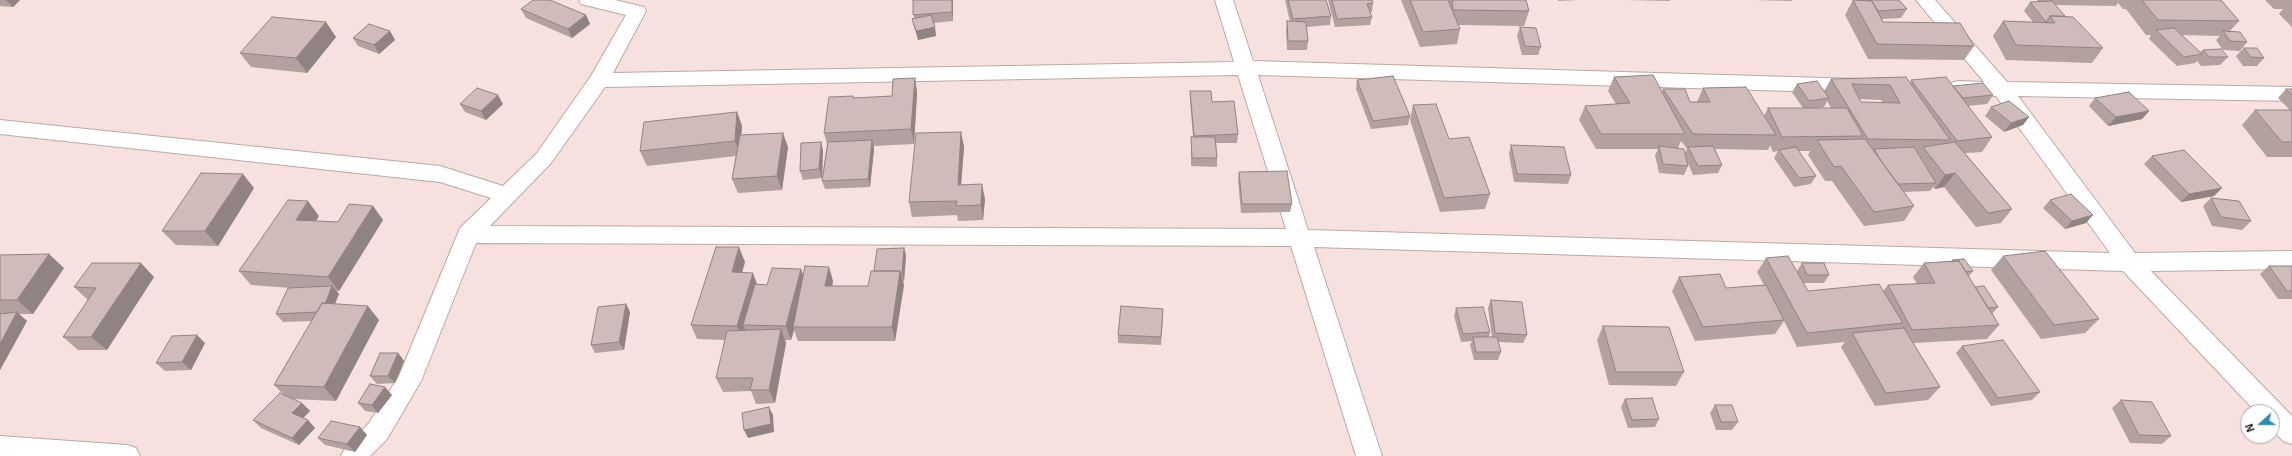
<!DOCTYPE html>
<html>
<head>
<meta charset="utf-8">
<style>
  body { margin:0 }
  #map { position:relative; width:2292px; height:456px; overflow:hidden; background:#f6e1df; font-family:"Exo 2",sans-serif }
  canvas { display:block }
  .north { position:absolute; left:2240px; top:404px; width:40px; height:40px; box-sizing:border-box; background:#fff; border:1px solid #a9a5a5; border-radius:50%; rotate:249deg; font-size:11px; font-weight:700; line-height:16px; text-align:center; color:#271f1f }
  .north::after { content:''; display:block; margin:auto; width:14px; height:18px; background:#2e89b6; clip-path:polygon(50% 0,100% 100%,50% 72%,0 100%) }
</style>
</head>
<body>
<div id="map">
<canvas width="2292" height="456"></canvas>
<div class="north">N</div>
</div>
<script>
const ctx = document.querySelector('canvas').getContext('2d');
ctx.lineJoin = 'round';
const toPath = rows => new Path2D(rows.map(r => 'M' + r).join(''));
function stroke(path, color, width, dash) { ctx.strokeStyle = color; ctx.lineWidth = width; ctx.lineCap = dash ? 'butt' : 'round'; ctx.setLineDash(dash || []); ctx.stroke(path); }
function fillPath(path, color) { ctx.fillStyle = color; ctx.fill(path, 'evenodd'); }
const minor = toPath([
  [579,0,615,0,644,7,646,11,613,73,1234,62,1215,0,1233,0,1253,61,1858,79,1865,81,1868,86,1865,91,1858,93,1258,75,1308,230,2110,253,1996,96,1951,93,1948,88,1951,83,1958,81,1984,82,1916,0,1935,0,2007,82,2292,87,2292,101,2018,96,2135,253,2292,251,2292,269,2151,271,2292,416,2292,444,2283,441,2272,429,2272,412,2256,412,2123,271,1314,247,1382,456,1356,456,1291,246,476,243,421,381,387,439,370,456,341,456,345,448,369,423,399,376,460,228,491,198,440,182,0,134,0,120,440,166,503,186,537,153,591,76,626,15,581,4,579,0],
  [1238,75,1286,229,490,226,551,163,605,87,1238,75],
  [0,436,127,445,136,448,140,456,0,456,0,436]
]);
stroke(minor, '#bca8a6', 2);
fillPath(minor, '#fff');
fillPath(toPath([
  [0,0,20,0,13,7,0,6],
  [913,0,953,0,953,21,934,23,936,36,918,40,914,27,912,19,914,18],
  [1285,0,1326,0,1331,16,1330,25,1306,27,1308,41,1307,50,1287,50,1286,30,1287,21,1290,22],
  [1328,0,1372,0,1373,3,1372,12,1370,12,1372,17,1370,25,1335,27],
  [1401,0,1526,0,1529,11,1524,26,1458,25,1460,29,1457,44,1420,47],
  [1558,0,1578,0,1558,1],
  [1626,0,1670,0,1670,1],
  [1754,0,1792,0,1792,1],
  [1853,0,1899,0,1907,9,1901,18,1882,19,1883,22,1974,46,1964,60,1868,59,1845,15],
  [2037,0,2221,0,2239,21,2229,32,2247,42,2240,51,2223,50,2216,40,2220,36,2182,35,2200,52,2203,50,2228,57,2220,65,2201,66,2197,61,2195,63,2177,66,2149,39,2151,35,2146,35,2126,9,2123,9,2118,3,2116,6,2055,5,2065,16,2103,48,2092,63,2006,60,1993,36,2003,21,2033,22,2024,11,2030,2,2038,2],
  [2265,0,2292,0,2292,27,2279,14,2283,9,2274,9],
  [521,9,586,15,590,24,572,38,526,18],
  [1520,27,1541,47,1538,55,1522,55,1517,36],
  [390,31,395,40,379,54,358,46,353,38],
  [336,37,307,73,251,67,240,53],
  [2244,48,2264,58,2257,66,2243,66,2236,56],
  [1614,77,1662,92,1663,89,1690,102,1697,102,1703,88,1764,116,1768,108,1803,108,1792,92,1797,84,1824,91,1831,79,1910,83,1911,80,1953,86,1993,95,1987,104,1968,106,1992,137,1982,152,1965,153,2012,209,2001,223,1976,227,1944,187,1935,189,1933,187,1930,191,1903,192,1914,206,1904,221,1864,226,1832,181,1825,181,1808,155,1810,151,1798,151,1816,176,1811,184,1794,187,1774,158,1778,151,1773,152,1770,145,1768,150,1715,149,1722,165,1718,173,1693,175,1687,161,1688,166,1684,175,1659,173,1655,155,1658,149,1596,149,1579,120,1585,106,1616,104,1608,91],
  [1859,99,1881,100,1883,103,1861,102],
  [1827,101,1831,108,1815,108,1824,107],
  [1681,141,1687,149,1685,153,1678,148],
  [915,78,917,93,914,144,874,146,874,149,870,187,825,189,822,181,827,144,824,133,853,98,892,96],
  [1357,80,1410,116,1408,125,1371,129,1356,89],
  [2286,89,2292,89,2292,157,2267,157,2242,125,2255,110,2290,110,2278,98],
  [1190,91,1212,102,1238,134,1237,143,1216,143,1217,158,1217,167,1191,166,1191,137,1193,137,1190,100],
  [2095,98,2149,111,2142,119,2108,126,2089,106],
  [460,104,503,104,486,120,465,112],
  [1413,105,1449,139,1490,194,1485,209,1440,212,1410,120],
  [1991,107,2029,117,2023,125,2004,132,1985,116],
  [737,112,742,126,741,135,788,147,782,190,738,193,732,179,736,156,647,166,640,151],
  [961,132,964,147,961,185,985,199,983,220,958,221,957,215,912,217,909,202],
  [1511,145,1571,175,1568,184,1514,182,1509,154],
  [823,150,822,178,803,180,800,171],
  [2152,156,2214,196,2181,202,2144,164],
  [1239,172,1292,204,1290,212,1241,213,1238,180],
  [254,188,218,246,176,245,162,231],
  [2211,198,2251,221,2242,230,2212,226,2203,206],
  [2050,200,2086,223,2065,229,2043,208],
  [373,206,383,220,339,291,337,291,339,294,335,304,379,320,336,401,293,399,302,403,310,411,303,418,315,428,299,445,261,428,253,420,283,394,274,385,312,321,283,322,276,314,291,288,251,285,239,271,319,216,316,221,338,222],
  [904,248,906,256,904,281,903,281,904,285,895,341,798,341,794,330,791,340,785,340,786,343,775,403,756,404,751,391,723,392,716,378,725,340,697,339,691,325,745,262,742,273,757,284,767,285,803,275,833,281,832,286,868,286,874,271],
  [0,255,64,268,33,314,19,314,27,321,0,370],
  [2003,256,2099,319,2085,333,2041,339,1991,270],
  [1766,258,1798,273,1797,271,1802,263,1829,275,1824,283,1804,283,1808,291,1883,291,1888,285,1917,284,1913,277,1924,263,1951,261,1952,260,1973,271,1969,276,1975,287,1998,307,1992,314,1999,325,1987,339,1913,343,1940,387,1928,400,1875,406,1841,347,1845,342,1797,347,1784,321,1775,334,1695,341,1672,291,1679,277,1726,288,1764,285,1757,272],
  [2269,266,2292,266,2292,299,2278,299,2260,274],
  [154,277,107,350,78,350,63,337,88,300,74,287],
  [1491,300,1527,335,1523,343,1498,342,1501,352,1498,360,1474,360,1470,345,1472,341,1461,342,1454,316,1456,308,1490,332,1489,337,1492,337,1488,308],
  [626,304,630,312,624,350,595,353,591,345],
  [1163,317,1161,345,1118,343,1118,335],
  [1603,326,1684,372,1676,386,1609,385,1597,340],
  [205,343,191,370,165,371,156,363],
  [1962,346,2040,392,2032,400,1991,406,1956,353],
  [398,353,404,361,395,383,377,384,370,376],
  [392,395,378,413,365,411,358,403],
  [1625,399,1659,419,1655,427,1628,428,1621,407],
  [2121,400,2171,436,2162,444,2130,443,2112,408],
  [1715,405,1738,422,1732,430,1716,430,1710,413],
  [360,427,367,435,355,452,325,445,318,438]
]), '#b2a19f');
fillPath(toPath([
  [6,0,20,0,13,7],
  [952,0,953,0,953,21,952,12],
  [586,15,590,24,572,38,568,29],
  [326,22,336,37,307,73,296,58],
  [935,27,936,36,918,40,916,31],
  [390,31,395,40,379,54,374,45],
  [915,78,917,93,914,144,911,129],
  [498,95,503,104,486,120,481,111],
  [2149,111,2142,119,2108,126,2116,117],
  [737,112,742,126,740,155,735,141],
  [2029,117,2023,125,2004,132,2011,123],
  [961,132,964,147,960,199,958,185],
  [783,133,788,147,782,190,777,176],
  [872,140,874,149,870,187,868,179],
  [821,142,823,150,822,178,819,169],
  [1955,173,1944,187,1935,189,1945,175],
  [243,174,254,188,218,246,205,231],
  [982,184,985,199,983,220,981,205],
  [2222,188,2214,196,2181,202,2189,194],
  [308,201,319,216,307,234,296,220],
  [373,206,383,220,339,291,328,277],
  [2093,215,2086,223,2065,229,2072,221],
  [739,247,745,262,738,286,732,272],
  [904,248,906,256,904,281,902,273],
  [49,254,64,268,33,314,17,300],
  [141,263,154,277,107,350,91,337],
  [829,267,833,281,830,300,825,286],
  [801,269,806,283,793,327,794,330,791,340,786,326],
  [900,271,904,285,895,341,892,327],
  [753,273,758,287,743,325,746,332,743,340,737,326],
  [332,286,339,294,328,320,321,312],
  [626,304,630,312,624,350,619,342],
  [368,306,379,320,336,401,324,387],
  [17,312,27,321,0,370,0,344],
  [781,329,786,343,775,403,769,390],
  [197,335,205,343,191,370,182,362],
  [398,353,404,361,395,383,388,376],
  [385,387,392,395,378,413,372,405],
  [302,403,310,411,300,421,292,413],
  [769,407,773,415,774,432,748,438,744,430],
  [308,420,315,428,299,445,292,438],
  [360,427,367,435,355,452,347,444]
]), '#918382');
const building = toPath([
  [533,0,550,0,586,15,568,29,521,9,533,0],
  [913,0,952,0,952,12,913,15,913,0],
  [1288,0,1326,0,1331,16,1293,19,1288,0],
  [1332,0,1372,0,1373,3,1367,4,1372,17,1337,19,1332,0],
  [1410,0,1448,0,1460,29,1423,32,1410,0],
  [1452,0,1526,0,1529,11,1453,10,1452,0],
  [1853,0,1872,1,1883,22,1960,23,1974,46,1877,44,1853,0],
  [1869,0,1899,0,1907,9,1878,11,1872,1,1869,0],
  [2142,0,2221,0,2239,21,2158,20,2142,0],
  [2052,1,2065,16,2050,16,2046,22,2030,2,2052,1],
  [931,15,935,27,916,31,912,19,931,15],
  [2050,16,2073,17,2103,48,2016,45,2003,21,2055,23,2050,16],
  [272,17,326,22,296,58,240,53,272,17],
  [1287,21,1306,22,1308,41,1288,41,1287,21],
  [369,24,390,31,374,45,353,38,369,24],
  [1520,27,1536,28,1541,47,1525,46,1520,27],
  [2174,28,2202,54,2184,57,2156,30,2174,28],
  [2223,31,2240,32,2247,42,2230,41,2223,31],
  [2244,48,2257,48,2264,58,2251,57,2244,48],
  [2221,49,2228,57,2209,57,2203,50,2221,49],
  [1653,75,1685,134,1601,134,1585,106,1630,103,1614,77,1653,75],
  [1393,76,1410,116,1373,121,1357,80,1393,76],
  [1906,77,1950,140,1868,139,1831,79,1906,77],
  [1852,84,1890,85,1900,103,1861,102,1852,84],
  [1946,77,1992,137,1957,141,1911,80,1946,77],
  [915,78,911,129,824,133,829,97,853,96,853,98,892,96,893,79,915,78],
  [1817,81,1829,98,1809,101,1797,84,1817,81],
  [1983,83,1993,95,1963,98,1953,86,1983,83],
  [1746,87,1776,135,1693,134,1663,89,1685,89,1690,102,1710,102,1703,88,1746,87],
  [477,88,498,95,481,111,460,104,477,88],
  [2286,89,2292,89,2292,95,2286,89],
  [1190,91,1211,91,1212,102,1234,101,1238,134,1194,136,1190,91],
  [2129,92,2149,111,2116,117,2095,98,2129,92],
  [2009,101,2029,117,2011,123,1991,107,2009,101],
  [1436,104,1449,139,1469,137,1490,194,1444,198,1413,105,1436,104],
  [1768,108,1847,108,1863,136,1782,137,1768,108],
  [2255,110,2292,110,2292,142,2282,142,2255,110],
  [737,112,735,141,640,151,644,122,737,112],
  [961,132,958,185,982,184,981,205,956,206,957,201,909,202,916,133,961,132],
  [783,133,777,176,732,179,740,135,783,133],
  [1191,137,1215,137,1217,158,1192,158,1191,137],
  [1865,139,1914,206,1874,212,1841,166,1834,167,1817,140,1865,139],
  [872,140,868,179,822,181,828,142,872,140],
  [821,142,819,169,800,171,801,143,821,142],
  [1955,142,2012,209,1988,213,1955,173,1945,175,1923,147,1955,142],
  [1511,145,1564,147,1571,175,1517,174,1511,145],
  [1659,146,1684,149,1688,166,1663,164,1659,146],
  [1713,146,1722,165,1698,166,1688,147,1713,146],
  [1796,147,1816,176,1799,178,1779,150,1796,147],
  [1914,147,1936,183,1898,184,1883,164,1874,149,1914,147],
  [2184,150,2222,188,2189,194,2152,156,2184,150],
  [1287,171,1292,204,1242,204,1239,172,1287,171],
  [201,173,243,174,205,231,162,231,201,173],
  [2071,194,2093,215,2072,221,2050,200,2071,194],
  [2211,198,2239,201,2251,221,2221,217,2211,198],
  [288,200,308,201,296,220,338,222,349,204,373,206,328,277,239,271,288,200],
  [716,247,739,247,732,272,753,273,737,326,691,325,716,247],
  [904,248,902,273,901,273,900,271,874,271,877,249,904,248],
  [2045,251,2099,319,2054,325,2003,256,2045,251],
  [49,254,17,300,0,300,0,255,49,254],
  [1788,256,1808,291,1879,284,1903,323,1807,333,1766,258,1788,256],
  [1964,259,1973,271,1966,272,1959,261,1953,261,1952,260,1964,259],
  [1959,261,1999,325,1912,330,1888,285,1935,283,1924,263,1959,261],
  [92,263,141,263,91,337,63,337,96,288,74,287,92,263],
  [1802,263,1824,263,1829,275,1807,275,1802,263],
  [805,266,829,267,825,286,868,286,871,271,900,271,892,327,793,327,805,266],
  [2269,266,2292,266,2292,291,2287,291,2269,266],
  [772,268,801,269,786,326,743,325,755,284,767,285,772,268],
  [1720,274,1726,288,1766,285,1784,320,1703,327,1679,277,1720,274],
  [332,286,325,304,322,303,317,312,276,314,288,288,332,286],
  [1984,286,1998,307,1988,308,1975,287,1984,286],
  [1491,300,1522,302,1527,335,1495,333,1491,300],
  [322,303,368,306,324,387,274,385,322,303],
  [626,304,619,342,591,345,598,307,626,304],
  [1121,306,1163,309,1161,337,1118,335,1121,306],
  [1483,307,1490,332,1463,334,1456,308,1483,307],
  [17,312,0,344,0,314,17,312],
  [1603,326,1669,327,1684,372,1616,372,1603,326],
  [1904,328,1940,387,1886,393,1852,333,1904,328],
  [781,329,769,390,750,390,753,378,716,378,727,331,781,329],
  [197,335,182,362,156,363,172,336,197,335],
  [1473,337,1497,337,1501,352,1476,352,1473,337],
  [2003,340,2040,392,1998,398,1962,346,2003,340],
  [380,353,398,353,388,376,370,376,380,353],
  [370,384,385,387,372,405,358,403,370,384],
  [280,393,302,403,292,413,308,420,292,438,253,420,280,393],
  [1652,398,1659,419,1632,420,1625,399,1652,398],
  [2121,400,2152,402,2171,436,2139,435,2121,400],
  [1715,405,1732,405,1738,422,1721,422,1715,405],
  [769,407,771,424,744,430,742,413,769,407],
  [331,421,360,427,347,444,318,438,331,421]
]);
fillPath(building, '#cfbbb9');
stroke(building, '#918382', 1);
</script>
</body>
</html>
